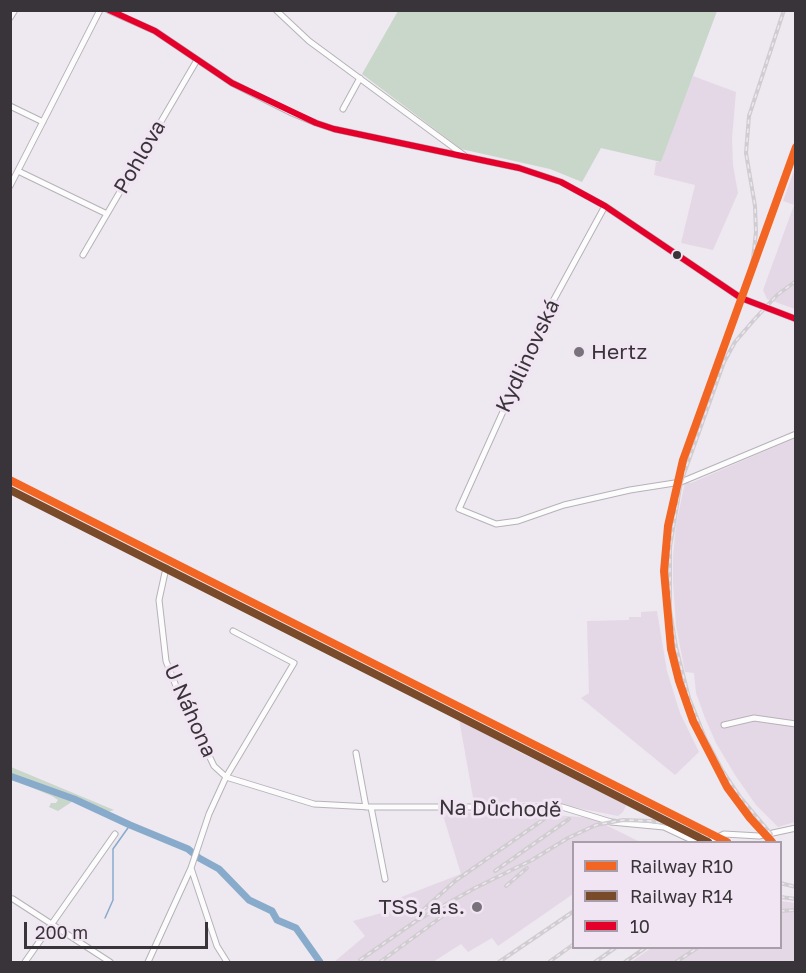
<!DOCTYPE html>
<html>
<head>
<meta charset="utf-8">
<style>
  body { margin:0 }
  #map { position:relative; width:806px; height:973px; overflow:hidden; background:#eee8f0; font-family:"Golos Text",sans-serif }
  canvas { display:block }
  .frame { position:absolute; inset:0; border:12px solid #39343a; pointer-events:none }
  .legend { position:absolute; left:572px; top:841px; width:210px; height:108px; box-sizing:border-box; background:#f1e4f3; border:2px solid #a79ea9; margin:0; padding:8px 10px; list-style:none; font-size:18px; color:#39343a }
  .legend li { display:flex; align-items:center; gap:12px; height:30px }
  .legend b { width:30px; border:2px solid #a79ea9 }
  .scale { position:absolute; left:24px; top:922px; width:184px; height:27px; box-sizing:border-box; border:3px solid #39343a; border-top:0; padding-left:8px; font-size:18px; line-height:21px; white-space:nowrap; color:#39343a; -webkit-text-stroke:4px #f1e4f3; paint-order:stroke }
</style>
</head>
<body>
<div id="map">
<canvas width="806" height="973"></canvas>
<div class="frame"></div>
<ul class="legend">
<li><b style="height:8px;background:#f26522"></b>Railway R10</li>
<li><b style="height:8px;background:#7a4b2a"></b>Railway R14</li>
<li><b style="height:8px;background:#e4002b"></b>10</li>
</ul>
<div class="scale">200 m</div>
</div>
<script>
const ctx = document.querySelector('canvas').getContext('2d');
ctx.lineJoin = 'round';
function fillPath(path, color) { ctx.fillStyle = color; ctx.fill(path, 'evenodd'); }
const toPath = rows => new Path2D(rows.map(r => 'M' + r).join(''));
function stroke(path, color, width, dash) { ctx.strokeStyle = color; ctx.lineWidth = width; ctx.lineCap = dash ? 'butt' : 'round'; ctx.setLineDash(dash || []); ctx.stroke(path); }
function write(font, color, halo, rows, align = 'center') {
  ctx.font = font + ' "Golos Text",sans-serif'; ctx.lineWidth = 6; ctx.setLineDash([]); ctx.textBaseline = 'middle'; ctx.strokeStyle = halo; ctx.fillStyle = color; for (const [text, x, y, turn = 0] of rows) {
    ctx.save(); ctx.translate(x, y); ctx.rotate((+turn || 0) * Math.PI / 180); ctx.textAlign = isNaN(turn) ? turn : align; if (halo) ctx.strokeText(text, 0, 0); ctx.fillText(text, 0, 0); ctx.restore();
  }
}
fillPath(toPath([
  [693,76,736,92,732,138,733,165,738,193,713,250,681,243,695,185,654,175,656,162,661,162,667,141],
  [795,168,795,309,767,299,763,290,794,205,783,201],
  [795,438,795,822,778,827,756,805,735,775,716,743,705,718,696,693,694,673,685,672,676,626,673,583,673,556,676,525,685,482,691,483],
  [657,611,667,671,680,713,699,752,675,775,581,698,589,693,587,621,629,620,629,617,641,617,641,612],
  [459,719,521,753,628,801,623,812,618,816,547,802,474,803],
  [442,812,543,814,592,818,640,842,574,842,573,894,498,946,492,938,468,952,461,944,433,962,334,962,365,936,353,921,399,908,396,899,461,874],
  [781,901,795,903,795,962,631,962,651,948,780,948]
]), '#e5d8e6');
fillPath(toPath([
  [398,11,398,10,717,11,661,162,601,148,582,182,550,169,461,149,362,74],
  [11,767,23,772,114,810,101,814,73,801,58,811,49,807,51,803,56,803,58,800,52,796,11,779]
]), '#c9d7ca');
stroke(toPath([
  [105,918,113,900,113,849,130,825]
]), '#88abcb', 1.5);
stroke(toPath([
  [10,776,74,799,130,825,188,849,199,858,219,869,249,900,272,911,277,920,296,928,320,962]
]), '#88abcb', 7);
const street = toPath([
  [108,10,155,31,232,83,292,113,316,123,334,129,519,168,561,182,605,206,741,298,796,319],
  [276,10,309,41,465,156],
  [10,18,15,10],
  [10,106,43,122],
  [343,109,360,78],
  [18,171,107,214],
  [10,186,100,10],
  [605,206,552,303,459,509,496,524,518,521,564,505,630,490,681,482,796,434],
  [83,255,197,60],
  [166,568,159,600,166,661,178,691,214,766,226,777,314,804,371,807,562,807,611,822,664,827,696,842],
  [724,725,754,718,796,724],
  [356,753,366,807],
  [371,807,385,879],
  [708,842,724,834,759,836,796,828],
  [191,868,217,946,227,962],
  [13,899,110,962],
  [25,962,115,834],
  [148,962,191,868,209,814,226,777,294,663,233,631]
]);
stroke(street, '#b6b2b7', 7);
stroke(street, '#fcfcfd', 5);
const rail = toPath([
  [746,284,753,259,756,232,755,206,746,153,749,116,784,10],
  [771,834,740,797,722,770,705,738,689,698,676,647,670,610,670,547,681,482,724,362,735,342,753,321,777,295,796,281],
  [495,871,569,819],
  [780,883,796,887],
  [506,886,527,868],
  [780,897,796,899],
  [423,910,455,881,550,815],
  [780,911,796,910],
  [360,960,416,921,475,888,532,860,568,838,596,825,623,820,652,821,678,826,699,833],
  [380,962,455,907],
  [499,962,574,911],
  [549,962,574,944],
  [595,962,615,948],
  [625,962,645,948],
  [676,962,697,948]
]);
stroke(rail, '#cfcdd0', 4);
stroke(rail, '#f1e4f3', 1.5, [4.5]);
stroke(toPath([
  [109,10,155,31,232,83,316,123,334,129,519,168,561,182,605,206,741,298,796,319]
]), '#e4002b', 6);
stroke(toPath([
  [10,480,727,842],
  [772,842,750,818,727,787,693,721,679,681,671,649,664,571,668,526,683,460,796,147]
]), '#f26522', 8);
stroke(toPath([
  [10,490,708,842]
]), '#7a4b2a', 8);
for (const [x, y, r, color] of [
  [677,255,5,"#39343a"],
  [579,352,6,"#78737a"],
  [477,907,6,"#78737a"]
]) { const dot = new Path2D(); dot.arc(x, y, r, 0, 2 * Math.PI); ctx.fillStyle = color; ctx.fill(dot); stroke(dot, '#f1e4f3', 2); }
write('21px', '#39343a', '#f1e4f3', [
  ["Pohlova",140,157,-60],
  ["Kydlinovská",528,356,-65],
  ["U Náhona",190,711,66],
  ["Na Důchodě",500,809,1]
]);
write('21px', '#39343a', '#f1e4f3', [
  ["Hertz",591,352],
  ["TSS, a.s.",465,907,"right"]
], 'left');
</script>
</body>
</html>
